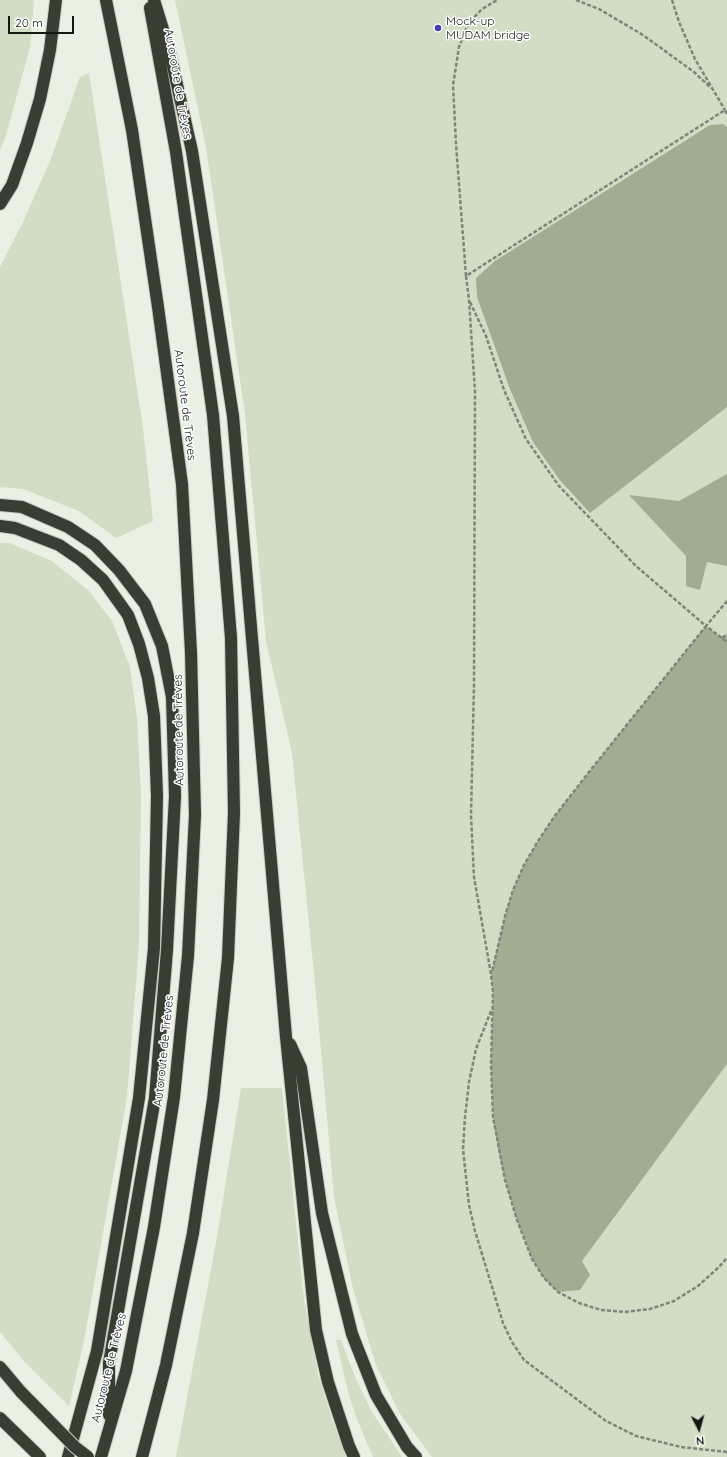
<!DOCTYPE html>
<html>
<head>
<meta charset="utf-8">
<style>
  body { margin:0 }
  #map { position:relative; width:727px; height:1457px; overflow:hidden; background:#eaf0e3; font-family:Quicksand,sans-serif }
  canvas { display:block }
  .north { position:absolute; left:679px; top:1409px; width:40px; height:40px; -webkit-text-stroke:3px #fff; paint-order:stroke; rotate:174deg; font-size:11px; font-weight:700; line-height:16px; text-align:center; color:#151813 }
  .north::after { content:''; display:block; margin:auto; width:14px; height:18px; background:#151813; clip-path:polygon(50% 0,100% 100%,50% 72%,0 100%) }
  .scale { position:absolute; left:8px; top:16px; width:66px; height:18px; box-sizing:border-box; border:2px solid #151813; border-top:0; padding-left:5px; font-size:12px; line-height:14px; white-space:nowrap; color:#151813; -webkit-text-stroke:3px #fff; paint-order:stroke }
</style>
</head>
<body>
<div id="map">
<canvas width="727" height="1457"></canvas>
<div class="north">N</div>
<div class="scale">20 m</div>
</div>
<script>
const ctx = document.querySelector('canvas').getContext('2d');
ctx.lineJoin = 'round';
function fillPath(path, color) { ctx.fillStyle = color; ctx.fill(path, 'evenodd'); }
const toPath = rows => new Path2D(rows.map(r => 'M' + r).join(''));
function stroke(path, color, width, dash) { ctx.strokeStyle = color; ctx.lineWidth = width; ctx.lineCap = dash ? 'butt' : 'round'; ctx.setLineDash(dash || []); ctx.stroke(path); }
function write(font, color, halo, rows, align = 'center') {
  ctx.font = font + ' Quicksand,sans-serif'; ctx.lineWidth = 3; ctx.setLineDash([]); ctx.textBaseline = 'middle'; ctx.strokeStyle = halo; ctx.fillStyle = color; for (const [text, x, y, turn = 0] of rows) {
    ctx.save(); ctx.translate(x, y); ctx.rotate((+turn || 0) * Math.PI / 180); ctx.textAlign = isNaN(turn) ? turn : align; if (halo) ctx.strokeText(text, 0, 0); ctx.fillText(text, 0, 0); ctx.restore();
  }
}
fillPath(toPath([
  [0,0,34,0,30,47,5,139,0,149],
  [175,0,727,0,727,1457,432,1457,400,1414,376,1365,353,1289,334,1197,316,994,292,753,266,641,245,414,206,147],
  [89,73,143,428,153,521,116,538,79,511,23,489,0,487,0,267,23,222,50,161,80,77],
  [0,543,9,543,52,561,89,591,112,621,130,667,137,718,141,795,139,945,127,1097,84,1341,69,1406,23,1360,0,1332],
  [241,1088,282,1088,304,1299,318,1375,334,1425,346,1457,176,1457,217,1237],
  [336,1340,341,1340,355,1377,372,1412,402,1457,373,1457,357,1419,349,1396]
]), '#d1ddc4');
fillPath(toPath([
  [723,124,727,127,727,407,590,513,559,479,533,442,510,389,477,297,476,278,495,261,710,125],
  [727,474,727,566,707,562,700,590,686,586,686,556,629,495,679,501],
  [706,626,722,638,727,634,727,1064,582,1261,590,1275,580,1290,558,1292,544,1278,532,1259,517,1220,505,1180,498,1149,493,1117,491,1064,493,992,491,974,505,916,513,890,524,865,538,841,554,817,589,772]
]), '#a0ad91');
const highway = toPath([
  [154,0,169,49,192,151,233,416,286,1037,316,1330,328,1382,349,1446,354,1457],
  [0,204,12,185,27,143,40,99,50,50,56,0],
  [0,505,22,507,68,527,95,545,119,570,145,604,162,646,172,697,175,796,167,950,155,1098,109,1363,109,1415],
  [0,526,15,528,59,545,81,560,103,580,128,615,139,644,148,678,154,716,157,796,154,948,139,1098,97,1351,68,1457],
  [290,1044,301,1068,322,1213,352,1334,376,1395,407,1447,416,1457],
  [0,1367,21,1392],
  [0,1418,40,1457],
  [101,1457,126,1371,154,1227,174,1097,188,956,195,815,191,653,182,484,158,307,132,130,106,0],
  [142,1457,166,1365,193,1233,213,1100,228,958,234,813,231,638,213,415,176,152,150,8]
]);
stroke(highway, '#c8cdc2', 14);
stroke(toPath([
  [576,0,599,9,643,35,694,72,711,88],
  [672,0,679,22,695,59,725,110],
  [727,114,725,110,466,276,469,300,475,392,474,684,471,815,474,877,491,974,493,992,491,1064,493,1117,505,1180,517,1220,532,1259,544,1278,558,1292,579,1303,601,1310,625,1312,650,1309,674,1301,698,1286,719,1267,727,1258],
  [466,276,456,144,453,85,459,47,468,24,482,9,497,0],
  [470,302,486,336,504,390,526,439,559,486,636,566,706,626,589,772,554,817,538,841,524,865,513,890,505,916,492,972],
  [727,601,706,626,727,642],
  [722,638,727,634],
  [491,1011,476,1049,469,1082,465,1117,463,1149,469,1205,475,1231,503,1323,512,1342,524,1360,606,1421,636,1436,681,1447,727,1452]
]), '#80847b', 2.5, [4, 2]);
stroke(highway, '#393e33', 12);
const highwayBridge = toPath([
  [21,1392,75,1447,88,1457]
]);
stroke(highwayBridge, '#c8cdc2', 14, []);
stroke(highwayBridge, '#393e33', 12);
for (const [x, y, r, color] of [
  [438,28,4,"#4441b7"]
]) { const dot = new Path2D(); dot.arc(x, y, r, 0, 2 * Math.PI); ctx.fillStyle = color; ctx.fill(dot); stroke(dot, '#fff', 1.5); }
write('12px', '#151813', '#fff', [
  ["Mock-up",446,21],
  ["MUDAM bridge",446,35]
], 'left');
write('12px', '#151813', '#fff', [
  ["Autoroute de Trèves",178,84,80],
  ["Autoroute de Trèves",185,405,83],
  ["Autoroute de Trèves",179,730,-91],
  ["Autoroute de Trèves",164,1051,-84],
  ["Autoroute de Trèves",109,1368,-76]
]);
</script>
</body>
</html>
